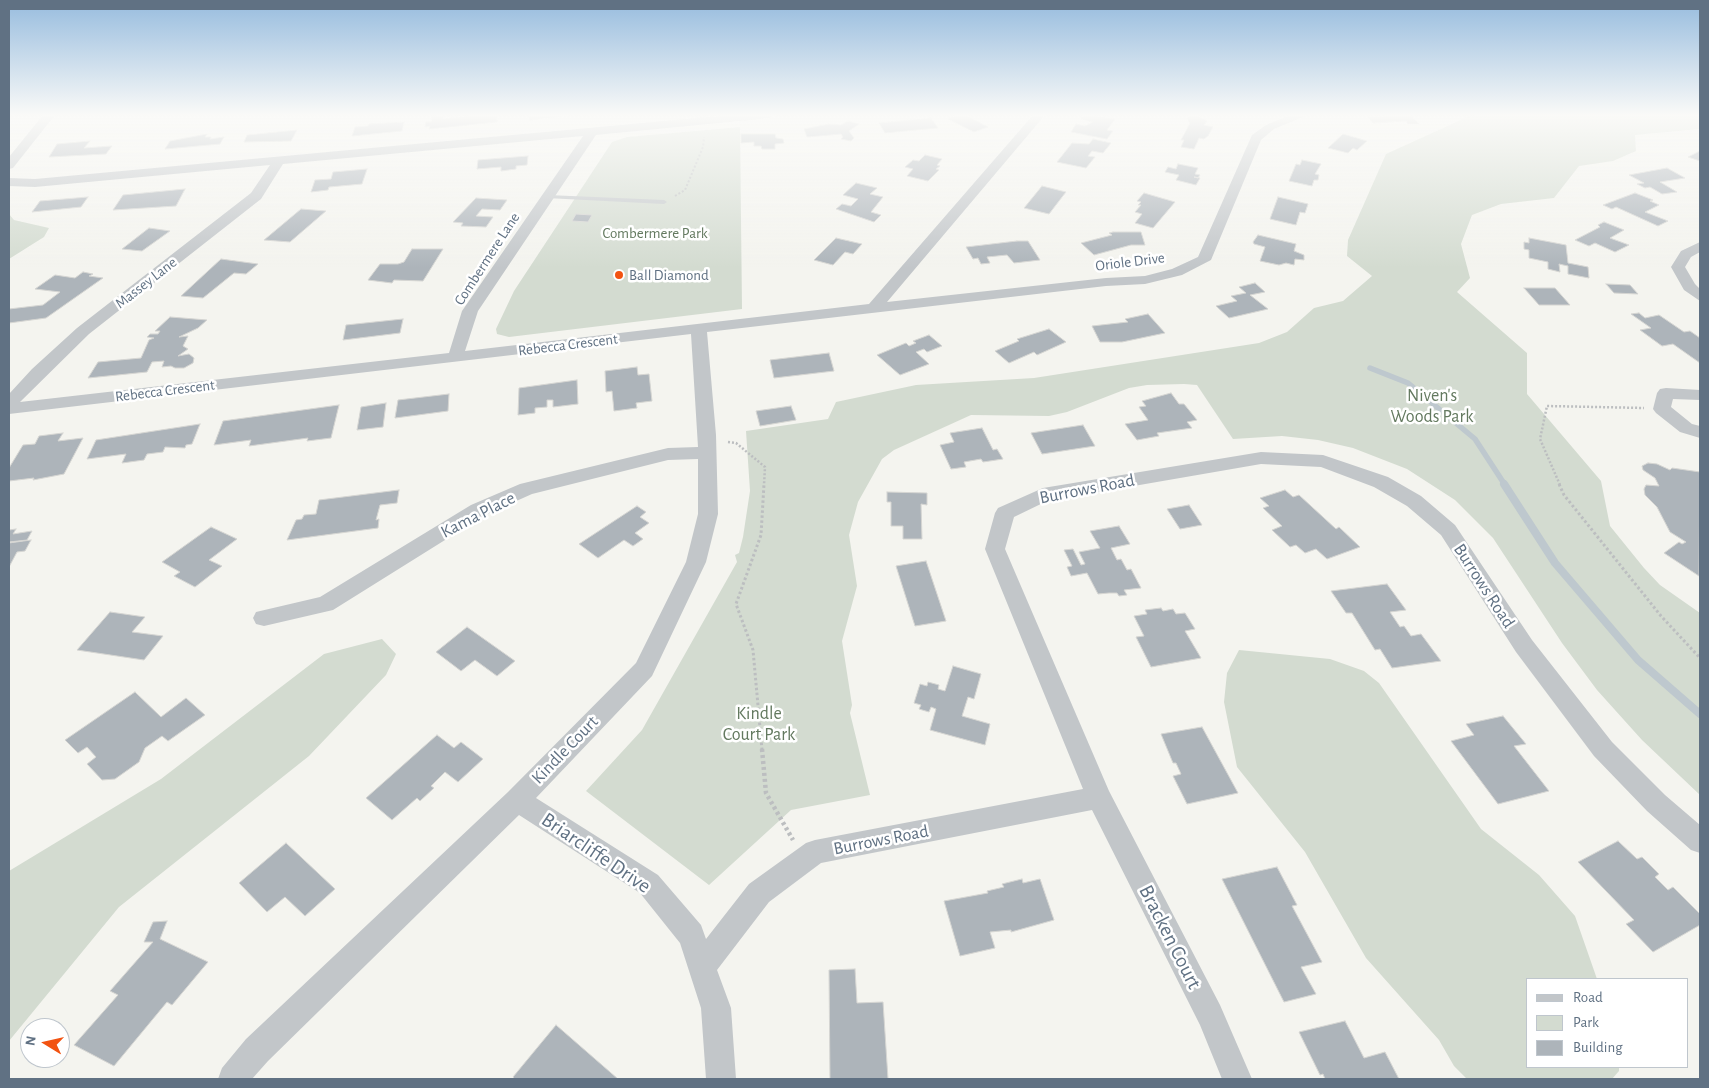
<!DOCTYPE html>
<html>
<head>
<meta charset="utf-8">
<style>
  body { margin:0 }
  #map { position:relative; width:1709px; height:1088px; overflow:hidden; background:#f4f4ef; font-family:"Alegreya Sans",sans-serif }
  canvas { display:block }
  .frame { position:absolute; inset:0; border:10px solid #607183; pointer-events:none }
  .legend { position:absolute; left:1526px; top:978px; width:162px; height:90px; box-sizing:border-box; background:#fff; border:1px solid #bfc6cd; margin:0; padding:6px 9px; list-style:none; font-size:15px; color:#607183 }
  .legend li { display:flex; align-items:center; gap:10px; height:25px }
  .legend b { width:25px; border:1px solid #bfc6cd }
  .north { position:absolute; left:20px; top:1018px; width:50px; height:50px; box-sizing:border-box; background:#fff; border:1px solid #bfc6cd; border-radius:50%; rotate:279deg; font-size:14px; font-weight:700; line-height:20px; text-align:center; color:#607183 }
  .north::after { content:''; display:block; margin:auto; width:18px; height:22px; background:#f25311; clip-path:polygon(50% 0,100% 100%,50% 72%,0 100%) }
</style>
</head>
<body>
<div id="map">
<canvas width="1709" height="1088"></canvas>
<div class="frame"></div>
<ul class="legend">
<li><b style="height:6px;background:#c2c6c9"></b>Road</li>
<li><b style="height:14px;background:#d3dbd0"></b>Park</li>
<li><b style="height:14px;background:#adb4ba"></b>Building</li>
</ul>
<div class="north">N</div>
</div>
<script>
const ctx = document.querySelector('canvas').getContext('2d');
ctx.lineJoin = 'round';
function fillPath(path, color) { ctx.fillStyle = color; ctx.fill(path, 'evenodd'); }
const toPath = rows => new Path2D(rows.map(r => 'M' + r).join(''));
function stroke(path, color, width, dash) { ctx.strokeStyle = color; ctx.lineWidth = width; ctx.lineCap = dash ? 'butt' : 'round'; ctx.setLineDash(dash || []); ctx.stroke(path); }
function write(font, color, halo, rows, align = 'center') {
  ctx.font = font + ' "Alegreya Sans",sans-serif'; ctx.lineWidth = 5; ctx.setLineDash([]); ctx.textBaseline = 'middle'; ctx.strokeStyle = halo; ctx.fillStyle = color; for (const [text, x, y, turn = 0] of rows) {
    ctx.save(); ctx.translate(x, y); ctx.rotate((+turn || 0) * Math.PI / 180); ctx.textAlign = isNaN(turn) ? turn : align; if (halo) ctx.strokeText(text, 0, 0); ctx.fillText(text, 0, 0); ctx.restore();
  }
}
fillPath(toPath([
  [1477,115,1700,115,1700,129,1635,135,1636,151,1613,161,1579,166,1554,198,1501,204,1472,215,1461,244,1470,278,1457,292,1527,353,1527,394,1601,481,1610,526,1644,568,1660,585,1700,613,1700,795,1642,740,1597,690,1562,643,1493,538,1455,500,1407,469,1353,448,1318,440,1282,436,1233,439,1197,385,1184,384,1147,385,1129,388,1067,412,1049,416,971,415,894,450,882,459,858,502,849,535,857,586,842,641,852,705,850,713,870,795,791,810,709,885,586,791,642,730,737,562,735,555,739,553,743,537,750,491,746,431,828,419,836,402,916,385,1034,378,1259,343,1287,332,1314,308,1343,301,1372,276,1347,256,1348,240,1386,154,1465,118],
  [740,127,742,309,509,337,497,334,496,329,514,291,612,142,627,137],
  [9,214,14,220,49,228,44,237,9,259],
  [382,639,396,654,386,675,309,756,119,907,9,1041,9,871,161,779,324,654],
  [1239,650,1330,659,1364,671,1379,683,1481,829,1539,875,1575,916,1597,979,1528,979,1528,1067,1619,1067,1619,1071,1612,1079,1467,1079,1454,1066,1439,1040,1366,958,1305,852,1237,767,1224,702,1227,673]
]), '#d3dbd0');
stroke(toPath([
  [1370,368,1408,383,1475,439,1505,485]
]), '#bec8ce', 5.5);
stroke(toPath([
  [1504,484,1555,563,1638,660,1700,714]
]), '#bec8ce', 8);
const building = toPath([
  [482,115,497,115,497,122,429,129,430,126,425,127,426,122,431,122,432,117,443,116,443,119,482,115],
  [529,115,568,115,529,120,529,115],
  [958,115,965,115,988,127,974,132,948,119,958,115],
  [1084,115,1115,119,1107,130,1113,131,1107,139,1071,132,1076,124,1085,126,1093,122,1081,119,1084,115],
  [1195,115,1207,121,1204,125,1213,127,1208,136,1204,139,1199,138,1194,149,1181,147,1184,140,1181,140,1190,123,1187,118,1195,115],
  [1386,115,1410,115,1419,124,1408,124,1406,121,1373,123,1368,117,1387,117,1386,115],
  [931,118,938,128,885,133,879,123,931,118],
  [848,121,859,124,849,131,854,138,851,141,841,139,843,137,841,134,807,137,804,129,829,124,841,125,848,121],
  [404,122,402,131,352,136,355,127,368,126,369,124,404,122],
  [297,130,291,141,244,142,247,135,297,130],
  [207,134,205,137,211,137,210,139,224,137,220,144,165,149,170,141,207,134],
  [741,134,775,134,776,138,783,139,784,143,775,144,775,149,762,149,761,146,754,146,754,142,741,143,741,134],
  [1343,134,1367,141,1357,150,1353,148,1348,153,1328,148,1343,134],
  [1093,139,1111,143,1103,153,1092,151,1088,156,1095,157,1086,168,1057,162,1072,143,1089,144,1093,139],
  [90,141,84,148,112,146,106,154,49,157,57,144,90,141],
  [1700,151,1700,161,1688,157,1700,151],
  [925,155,942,159,937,165,940,166,936,169,939,170,928,181,907,176,913,169,905,167,913,160,919,161,925,155],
  [528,156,527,165,516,166,516,169,501,171,501,167,477,169,478,160,528,156],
  [1302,160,1321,164,1315,174,1319,175,1318,180,1314,180,1312,186,1289,181,1296,164,1300,165,1302,160],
  [1178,164,1198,168,1195,174,1200,175,1198,178,1194,177,1200,178,1196,185,1176,180,1179,175,1165,172,1168,167,1176,169,1178,164],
  [1667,168,1685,178,1660,182,1677,192,1662,194,1650,187,1645,188,1637,184,1644,183,1629,175,1667,168],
  [367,169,362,184,329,187,328,190,311,192,315,180,331,179,333,172,367,169],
  [856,183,877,188,870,194,883,197,871,212,881,215,874,222,836,209,842,204,851,206,858,199,843,195,856,183],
  [1042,186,1066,192,1049,214,1024,208,1042,186],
  [185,189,176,206,113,210,123,195,185,189],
  [1144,193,1175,202,1153,228,1135,223,1142,214,1135,212,1141,205,1138,205,1141,202,1137,201,1144,193],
  [1635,193,1653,200,1650,201,1659,205,1645,212,1668,221,1658,226,1616,207,1612,209,1603,205,1635,193],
  [88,197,81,207,32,212,40,201,88,197],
  [1278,197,1308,204,1305,213,1300,212,1296,225,1270,219,1278,197],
  [476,198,507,200,500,210,482,209,476,216,493,217,486,227,461,226,463,223,453,222,476,198],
  [301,209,326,211,290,242,264,240,301,209],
  [576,214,592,215,588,222,572,221,576,214],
  [1604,222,1624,230,1610,238,1629,245,1615,252,1595,243,1589,246,1575,240,1600,227,1598,225,1604,222],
  [149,228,170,231,142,251,122,249,149,228],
  [1113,232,1141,232,1145,245,1131,245,1094,255,1081,243,1112,235,1109,233,1113,232],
  [1258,235,1296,244,1294,251,1304,255,1304,260,1295,259,1294,265,1286,263,1279,265,1260,261,1265,247,1254,244,1253,242,1258,235],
  [836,238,862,244,853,254,845,252,833,265,814,260,836,238],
  [1529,238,1566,245,1568,263,1588,267,1589,278,1568,274,1568,266,1559,264,1560,272,1548,269,1548,262,1529,258,1529,250,1524,249,1524,242,1529,243,1529,238],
  [1017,241,1028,241,1040,260,1014,263,1007,255,987,257,990,263,981,264,978,258,973,259,966,247,1017,241],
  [412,249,443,249,423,281,394,280,392,283,368,280,380,264,398,264,404,262,412,249],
  [221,259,258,264,246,274,234,273,203,298,181,296,221,259],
  [83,272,93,274,89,276,103,278,46,318,9,323,9,309,43,305,60,292,35,289,55,275,75,278,83,272],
  [1255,283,1265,292,1250,295,1268,309,1229,318,1216,306,1237,301,1231,296,1246,293,1239,287,1255,283],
  [1606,284,1630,285,1638,294,1614,293,1606,284],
  [1524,288,1555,288,1570,305,1539,305,1524,288],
  [1639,313,1645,318,1659,315,1684,332,1690,331,1700,338,1700,363,1673,344,1662,346,1640,330,1651,328,1631,314,1639,313],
  [1148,314,1165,333,1122,342,1100,342,1092,326,1128,322,1125,319,1148,314],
  [170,317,207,320,198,328,179,337,188,336,183,346,188,349,178,356,189,354,194,358,193,363,184,368,175,368,171,366,162,367,164,361,152,362,147,372,88,378,98,362,141,358,149,340,154,338,147,337,150,334,158,334,160,331,155,331,170,317],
  [403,319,400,333,343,340,346,325,403,319],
  [1049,329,1066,342,1037,355,1034,352,1009,363,995,351,1019,341,1017,339,1049,329],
  [929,335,942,346,927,352,924,349,916,352,929,364,900,375,877,355,906,343,909,346,916,343,913,341,929,335],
  [829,353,834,371,774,378,770,360,829,353],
  [637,367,638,375,649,374,652,401,636,403,637,408,614,411,612,391,606,392,605,371,637,367],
  [577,380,578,404,553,407,553,400,547,400,547,407,535,408,535,413,518,415,519,388,577,380],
  [1171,393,1179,404,1184,404,1197,420,1187,422,1192,428,1157,433,1159,436,1137,440,1125,424,1148,420,1139,407,1146,406,1142,401,1171,393],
  [449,394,448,411,395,418,398,400,449,394],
  [386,403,383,427,357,430,361,407,386,403],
  [339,405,331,438,307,441,308,438,249,446,251,440,214,445,223,421,339,405],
  [791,406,796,420,760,426,756,411,791,406],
  [200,424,192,444,186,445,185,448,165,447,163,452,147,454,144,460,122,463,126,454,87,459,96,440,200,424],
  [1083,425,1095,446,1042,454,1031,433,1083,425],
  [982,428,993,450,997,449,1003,459,983,462,981,459,964,462,966,467,951,469,940,445,954,442,950,433,982,428],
  [63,433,58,441,83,438,64,474,33,480,34,478,9,481,9,468,23,445,35,444,39,436,63,433],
  [1648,463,1657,464,1670,470,1672,468,1700,472,1699,576,1664,553,1679,542,1682,544,1686,542,1670,532,1657,507,1645,495,1644,489,1646,485,1659,486,1655,478,1643,470,1642,466,1648,463],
  [399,490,397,503,380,505,376,520,379,519,378,528,287,540,296,520,302,519,304,515,316,514,319,500,399,490],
  [1285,490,1293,497,1299,495,1336,529,1339,527,1360,547,1327,559,1316,549,1305,553,1296,545,1290,547,1272,530,1282,526,1263,508,1269,506,1260,498,1285,490],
  [887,492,927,493,927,505,921,504,922,539,903,539,903,526,891,526,891,502,887,502,887,492],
  [1189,505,1202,525,1180,529,1167,509,1189,505],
  [637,506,646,512,640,517,649,523,635,533,643,539,633,546,624,540,598,558,579,544,637,506],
  [1119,526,1130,544,1111,548,1117,560,1121,559,1127,570,1131,569,1141,588,1124,590,1127,595,1119,596,1117,593,1109,593,1098,594,1087,573,1071,576,1067,567,1072,566,1064,550,1073,549,1081,565,1085,564,1079,552,1100,548,1090,531,1119,526],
  [211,527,237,539,209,560,222,566,195,587,174,576,180,572,162,562,211,527],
  [16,529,13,534,32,531,27,540,9,542,9,530,16,529],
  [31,540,25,551,17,552,9,567,9,543,31,540],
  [926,561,946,621,915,626,896,566,926,561],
  [1387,584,1406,610,1390,612,1400,627,1404,626,1411,636,1421,634,1441,661,1392,668,1380,649,1375,650,1352,613,1346,613,1331,591,1387,584],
  [1161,608,1163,611,1173,609,1176,614,1185,613,1195,629,1185,631,1201,658,1151,667,1136,637,1144,636,1134,616,1147,614,1145,610,1161,608],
  [110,612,145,617,132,632,163,636,144,660,77,650,110,612],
  [467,627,515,661,497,676,475,660,461,671,436,652,467,627],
  [953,666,981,674,974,699,968,697,962,716,990,724,985,745,930,730,936,709,931,707,929,712,919,709,921,705,914,703,920,684,927,686,928,682,939,685,938,689,945,691,953,666],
  [135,692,161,717,186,698,205,715,168,741,162,736,145,748,139,762,115,779,102,780,87,764,96,757,87,747,78,753,65,740,135,692],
  [1503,716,1526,744,1514,746,1549,791,1498,804,1451,741,1474,735,1466,724,1503,716],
  [1202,727,1238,793,1187,804,1173,776,1181,774,1176,763,1173,763,1161,734,1202,727],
  [437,735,454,748,461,742,483,759,458,782,445,772,431,786,434,788,420,801,417,798,392,820,366,798,437,735],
  [1618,841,1637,859,1642,857,1659,874,1655,877,1668,890,1673,887,1700,914,1700,925,1653,952,1626,924,1634,920,1578,862,1618,841],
  [286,843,335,889,305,916,285,897,267,912,239,883,286,843],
  [1277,867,1297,905,1292,906,1322,962,1301,967,1316,994,1284,1002,1222,879,1277,867],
  [1022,879,1023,883,1040,879,1054,920,1011,932,1011,930,990,932,995,948,960,956,944,901,988,893,987,891,1004,887,1002,884,1022,879],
  [167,921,160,939,208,962,172,1005,167,1002,114,1066,74,1045,118,995,110,991,153,942,144,942,153,922,167,921],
  [855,969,857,1003,883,1002,888,1079,830,1079,829,970,855,969],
  [1345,1021,1364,1058,1385,1052,1399,1079,1325,1079,1323,1074,1320,1075,1299,1032,1345,1021],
  [556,1025,618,1079,515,1079,513,1077,556,1025]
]);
fillPath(building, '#adb4ba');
stroke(building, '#d5d5d2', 1);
stroke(toPath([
  [9,117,11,115],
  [675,196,685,190,703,147,704,137]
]), '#bcbec0', 2, [2, 2]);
stroke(toPath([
  [728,442,736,443,765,467,764,485],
  [1560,485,1540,439,1547,406,1644,408]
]), '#bcbec0', 2.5, [2, 2]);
stroke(toPath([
  [1559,484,1564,495,1661,616,1700,658],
  [762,750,753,650,736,604,761,535,764,484]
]), '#bcbec0', 3, [2.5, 2.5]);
stroke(toPath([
  [762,749,766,793,793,840]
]), '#bcbec0', 4.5, [3, 3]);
fillPath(toPath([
  [548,195,664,200,667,202,664,204,546,198,545,197,548,195]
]), '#c2c6c9');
fillPath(toPath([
  [43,115,55,115,13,168,9,169,9,157,43,115],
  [729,115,776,115,770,118,596,135,478,311,465,351,869,304,1033,115,1045,115,887,302,1106,278,1145,276,1172,269,1198,257,1252,135,1266,125,1290,115,1308,115,1274,129,1261,140,1211,260,1182,275,1145,284,1106,286,707,332,716,435,718,514,706,562,652,676,536,798,658,875,701,925,706,939,749,884,806,843,815,840,1083,789,985,549,995,513,998,508,1043,488,1261,452,1323,455,1388,477,1421,496,1455,525,1532,640,1612,742,1665,795,1700,825,1700,853,1691,850,1647,811,1594,756,1516,652,1441,535,1407,506,1374,487,1321,467,1261,464,1047,501,1014,517,1005,549,1109,791,1220,1005,1252,1079,1222,1079,1200,1025,1092,810,821,863,769,902,717,970,731,1008,736,1079,706,1079,701,1008,680,943,640,893,519,815,268,1061,252,1079,218,1079,222,1068,246,1039,508,792,636,663,686,562,698,514,698,459,668,460,532,494,485,515,333,610,264,626,256,624,253,618,256,612,320,597,471,505,520,484,668,448,698,447,691,334,9,414,9,394,32,369,77,328,251,193,270,165,35,187,9,186,9,178,35,179,729,115],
  [583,136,462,311,449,353,20,402,89,334,261,199,283,164,583,136],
  [1700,242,1700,252,1691,257,1685,267,1695,284,1700,289,1700,301,1684,290,1671,267,1681,251,1700,242],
  [1666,388,1700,390,1700,400,1673,399,1671,407,1692,424,1700,426,1700,438,1680,432,1656,413,1653,409,1657,393,1660,389,1666,388]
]), '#c2c6c9');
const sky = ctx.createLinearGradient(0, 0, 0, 268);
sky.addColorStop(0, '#97bcde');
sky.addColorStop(0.43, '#fafaf8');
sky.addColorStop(1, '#fafaf800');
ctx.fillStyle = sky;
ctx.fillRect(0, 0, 1709, 268);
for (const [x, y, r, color] of [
  [619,275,5,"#f25311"]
]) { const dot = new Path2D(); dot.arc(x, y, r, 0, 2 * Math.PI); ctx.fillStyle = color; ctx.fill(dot); stroke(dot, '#fff', 2); }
write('15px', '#63795f', '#fff', [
  ["Combermere Park",655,233]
]);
write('15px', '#607183', '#fff', [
  ["Combermere Lane",487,259,-57],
  ["Oriole Drive",1130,262,-7],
  ["Massey Lane",146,283,-38],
  ["Rebecca Crescent",568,345,-7],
  ["Rebecca Crescent",165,391,-7]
]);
write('15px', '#607183', '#fff', [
  ["Ball Diamond",629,275]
], 'left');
write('18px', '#63795f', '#fff', [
  ["Niven's",1432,396],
  ["Woods Park",1432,417],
  ["Kindle",759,714],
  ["Court Park",759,735]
]);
write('18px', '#607183', '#fff', [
  ["Burrows Road",1087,489,-11],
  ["Kama Place",478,515,-27],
  ["Burrows Road",1484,586,57],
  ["Kindle Court",565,750,-46],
  ["Burrows Road",881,840,-11]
]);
write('21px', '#607183', '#fff', [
  ["Briarcliffe Drive",596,853,34],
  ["Bracken Court",1170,937,63]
]);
</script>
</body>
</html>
